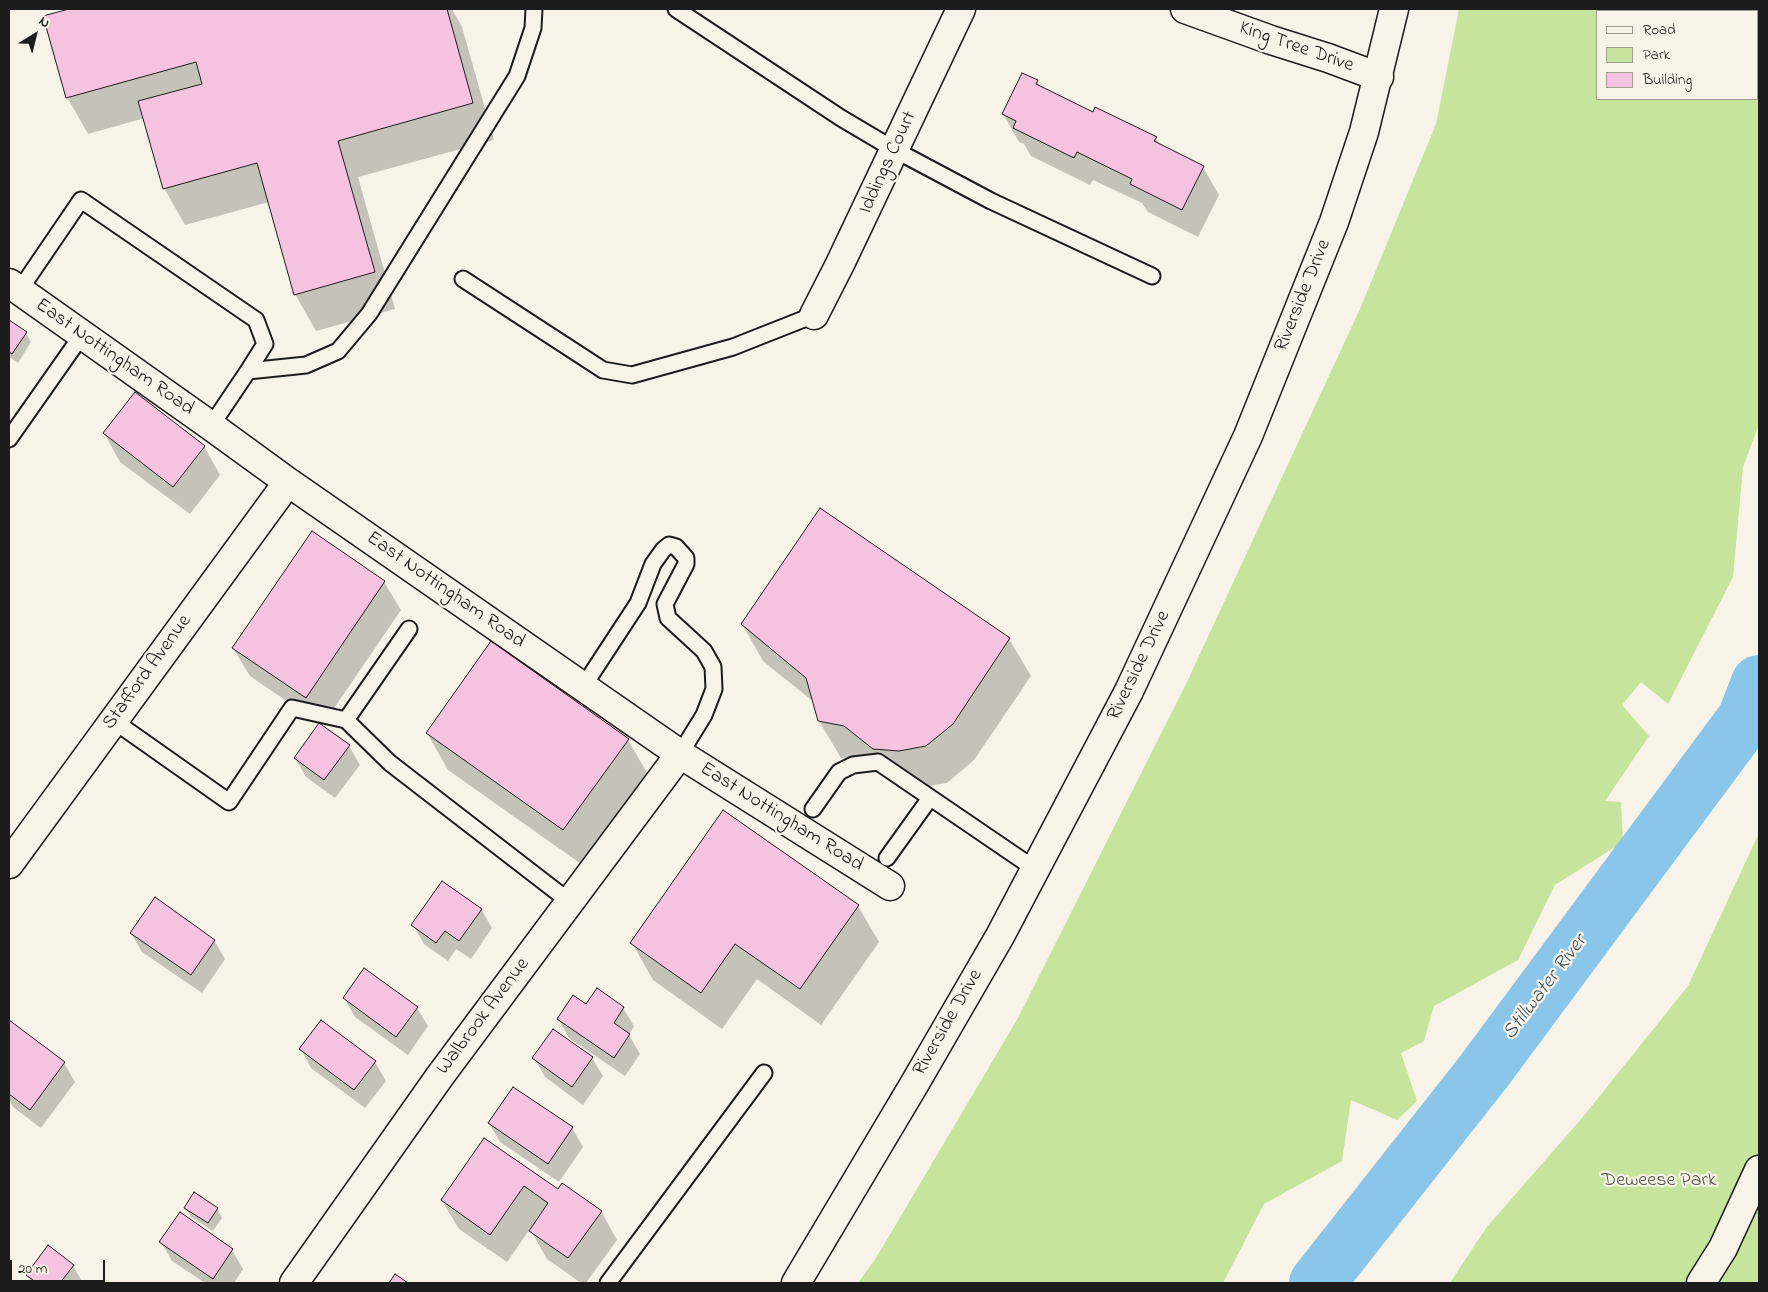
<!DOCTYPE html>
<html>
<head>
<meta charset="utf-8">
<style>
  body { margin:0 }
  #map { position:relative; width:1768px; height:1292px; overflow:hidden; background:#f7f3e8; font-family:"Indie Flower",sans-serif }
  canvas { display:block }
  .frame { position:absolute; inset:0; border:10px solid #1c1c1c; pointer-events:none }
  .legend { position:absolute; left:1596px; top:10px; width:162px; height:90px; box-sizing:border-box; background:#f7f3e8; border:1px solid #9f9d96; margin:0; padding:6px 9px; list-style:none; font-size:15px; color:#1c1c1c }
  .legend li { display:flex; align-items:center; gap:10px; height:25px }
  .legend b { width:25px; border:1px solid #9f9d96 }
  .north { position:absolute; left:10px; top:10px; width:50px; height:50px; -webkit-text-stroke:4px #f7f3e8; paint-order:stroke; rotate:36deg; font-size:14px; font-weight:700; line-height:20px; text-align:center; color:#1c1c1c }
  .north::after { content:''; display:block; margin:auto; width:18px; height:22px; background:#1c1c1c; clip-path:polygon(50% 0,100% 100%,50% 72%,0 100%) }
  .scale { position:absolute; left:10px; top:1260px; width:95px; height:22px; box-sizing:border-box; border:2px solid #1c1c1c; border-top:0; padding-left:6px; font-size:15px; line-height:18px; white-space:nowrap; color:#1c1c1c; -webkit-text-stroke:4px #f7f3e8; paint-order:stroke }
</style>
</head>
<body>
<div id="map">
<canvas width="1768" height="1292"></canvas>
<div class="frame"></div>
<ul class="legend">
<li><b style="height:6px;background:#f7f3e8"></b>Road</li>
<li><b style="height:14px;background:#c6e49c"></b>Park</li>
<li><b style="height:14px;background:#f5c2df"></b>Building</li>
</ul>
<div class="north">N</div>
<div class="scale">20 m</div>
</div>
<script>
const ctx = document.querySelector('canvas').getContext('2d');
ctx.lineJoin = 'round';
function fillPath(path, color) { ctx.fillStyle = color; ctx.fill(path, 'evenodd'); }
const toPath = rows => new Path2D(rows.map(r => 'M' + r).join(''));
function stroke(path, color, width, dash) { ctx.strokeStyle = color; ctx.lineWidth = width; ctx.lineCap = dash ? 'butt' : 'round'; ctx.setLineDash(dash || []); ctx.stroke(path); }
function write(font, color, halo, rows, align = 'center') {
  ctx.font = font + ' "Indie Flower",sans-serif'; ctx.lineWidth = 4.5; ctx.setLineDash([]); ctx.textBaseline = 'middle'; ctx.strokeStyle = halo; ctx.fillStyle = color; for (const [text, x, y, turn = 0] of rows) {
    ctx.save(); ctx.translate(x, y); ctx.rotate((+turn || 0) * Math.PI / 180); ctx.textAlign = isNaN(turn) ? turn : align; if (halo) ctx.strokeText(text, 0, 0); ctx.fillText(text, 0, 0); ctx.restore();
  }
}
fillPath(toPath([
  [1459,9,1759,9,1759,424,1743,467,1733,577,1668,704,1641,682,1622,705,1649,736,1605,801,1621,802,1623,842,1555,885,1518,960,1434,1006,1424,1041,1401,1053,1417,1101,1397,1120,1351,1100,1342,1161,1264,1204,1223,1283,858,1283,876,1258,1018,1018,1186,684,1360,309,1436,124],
  [1597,11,1757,11,1757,99,1597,99],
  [1759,833,1759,1283,1450,1283,1486,1228,1582,1118,1688,986]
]), '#c6e49c');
fillPath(toPath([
  [74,9,452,9,462,27,494,140,358,177,395,309,316,331,295,294,269,202,185,225,164,188,145,118,88,134,67,97,44,17],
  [1037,81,1041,88,1094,114,1156,138,1160,146,1203,167,1219,195,1198,237,1148,212,1142,203,1093,180,1090,185,1031,156,1024,144,1019,142,1003,114],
  [9,321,26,333,31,342,18,363,9,357],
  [104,433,204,446,220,475,190,514,120,462],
  [820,510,1009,639,1031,676,974,760,947,783,921,787,895,785,866,763,841,758,819,721,815,703,763,661,742,624],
  [384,582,401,610,322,726,349,746,360,765,335,798,306,777,295,758,320,724,250,676,233,648],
  [427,733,628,740,649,776,584,866,448,770],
  [858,906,879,942,821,1025,757,979,722,1029,653,980,632,943],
  [481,909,492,928,471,959,456,949,448,961,424,944,413,925],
  [131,933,214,940,225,959,202,993,142,952],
  [344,998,417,1008,428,1026,408,1055,355,1017],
  [587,1006,623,1008,634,1026,629,1035,640,1054,625,1076,569,1038,558,1019],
  [9,1022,64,1063,75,1082,41,1128,13,1107,9,1100],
  [301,1049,375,1062,386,1081,365,1108,311,1068],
  [534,1058,592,1058,603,1076,583,1105,545,1077],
  [489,1123,572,1128,583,1147,559,1182,500,1142],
  [485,1140,558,1191,601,1211,617,1240,586,1283,581,1283,547,1259,530,1229,507,1262,459,1229,442,1201],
  [186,1208,217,1208,222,1218,213,1231,191,1217],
  [180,1214,232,1250,243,1269,234,1283,205,1283,172,1261,161,1242],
  [73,1266,83,1283,32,1283,27,1275]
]), '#0003');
stroke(toPath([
  [1317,1283,1484,1071,1745,719,1759,683]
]), '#8ac5ea', 56);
const building = toPath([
  [69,9,447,9,473,103,338,141,375,272,294,295,257,163,163,189,138,101,202,84,196,62,66,98,43,16,69,9],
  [1022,73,1038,80,1036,84,1093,112,1095,107,1157,137,1154,141,1204,166,1182,210,1130,184,1132,179,1077,152,1074,158,1013,128,1016,121,1002,114,1022,73],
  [9,320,27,332,12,354,9,352,9,320],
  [135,392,205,446,173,487,103,433,135,392],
  [820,508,1010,638,953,724,926,746,899,751,873,749,844,726,818,721,806,678,741,624,820,508],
  [312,531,385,581,306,698,232,648,312,531],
  [491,641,629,739,563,830,426,733,491,641],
  [319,723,350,745,324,780,294,758,319,723],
  [723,810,859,905,800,989,735,944,701,993,630,943,723,810],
  [442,881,482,909,459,941,445,931,436,943,411,925,442,881],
  [155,897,215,940,191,975,130,933,155,897],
  [364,968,418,1007,396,1037,343,998,364,968],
  [597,988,624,1007,614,1023,630,1034,614,1058,557,1019,573,995,586,1004,597,988],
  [9,1020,65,1062,30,1110,9,1094,9,1020],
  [321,1020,376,1061,354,1090,299,1049,321,1020],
  [553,1029,593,1057,572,1087,532,1058,553,1029],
  [513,1087,573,1127,548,1164,488,1123,513,1087],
  [484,1138,558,1189,562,1183,602,1211,568,1258,529,1231,548,1203,524,1186,490,1235,441,1200,484,1138],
  [194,1192,218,1208,208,1223,184,1208,194,1192],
  [180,1212,233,1249,213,1279,159,1242,180,1212],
  [48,1245,74,1265,60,1283,37,1283,26,1275,48,1245],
  [395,1274,408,1283,389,1283,395,1274]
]);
fillPath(building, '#f5c2df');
stroke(building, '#1c1c1c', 1);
const lane = toPath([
  [676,9,841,118,895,150,991,201,1152,276],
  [463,279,603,370,632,375,733,347,814,315],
  [19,291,81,200,256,320,265,344,248,371],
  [211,426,248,371,306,365,338,351,369,314,517,76,533,28,534,9],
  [9,439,82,335],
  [583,687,638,603,653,564,663,550,669,545,676,547,686,558,686,564,665,604,668,618,704,651,713,667,714,689,704,715,680,754],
  [346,720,390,763,570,902],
  [114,721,229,802,292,708,346,720,409,629],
  [813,809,839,772,853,765,878,762,1035,869],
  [887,858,930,798],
  [608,1283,764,1073]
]);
const street = toPath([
  [1185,9,1271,40,1328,58,1379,77],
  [9,283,211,426,288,482,680,754,890,886],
  [814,315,840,264,961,9],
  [9,864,288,482],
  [294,1283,440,1076,680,754],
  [1701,1283,1723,1248,1759,1170]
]);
const secondary = toPath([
  [796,1283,915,1083,1000,936,1129,691,1248,436,1334,222,1364,132,1394,9]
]);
stroke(lane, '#1c1c1c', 19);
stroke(street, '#1c1c1c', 31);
stroke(secondary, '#1c1c1c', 31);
stroke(lane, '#f7f3e8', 15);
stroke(street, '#f7f3e8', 28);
stroke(secondary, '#f7f3e8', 28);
write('20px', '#1c1c1c', '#f7f3e8', [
  ["King Tree Drive",1296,48,19],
  ["Iddings Court",889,163,-65],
  ["Riverside Drive",1304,296,-68],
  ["East Nottingham Road",114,358,35],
  ["East Nottingham Road",445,591,35],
  ["Riverside Drive",1140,666,-64],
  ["Stafford Avenue",148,673,-54],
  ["East Nottingham Road",781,818,32],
  ["Walbrook Avenue",484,1017,-53],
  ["Riverside Drive",949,1023,-60]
]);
write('20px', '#4f5842', '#f7f3e8', [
  ["Deweese Park",1659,1182]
]);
write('italic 21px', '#425764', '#f7f3e8', [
  ["Stillwater River",1546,988,-53]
]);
</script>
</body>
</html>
